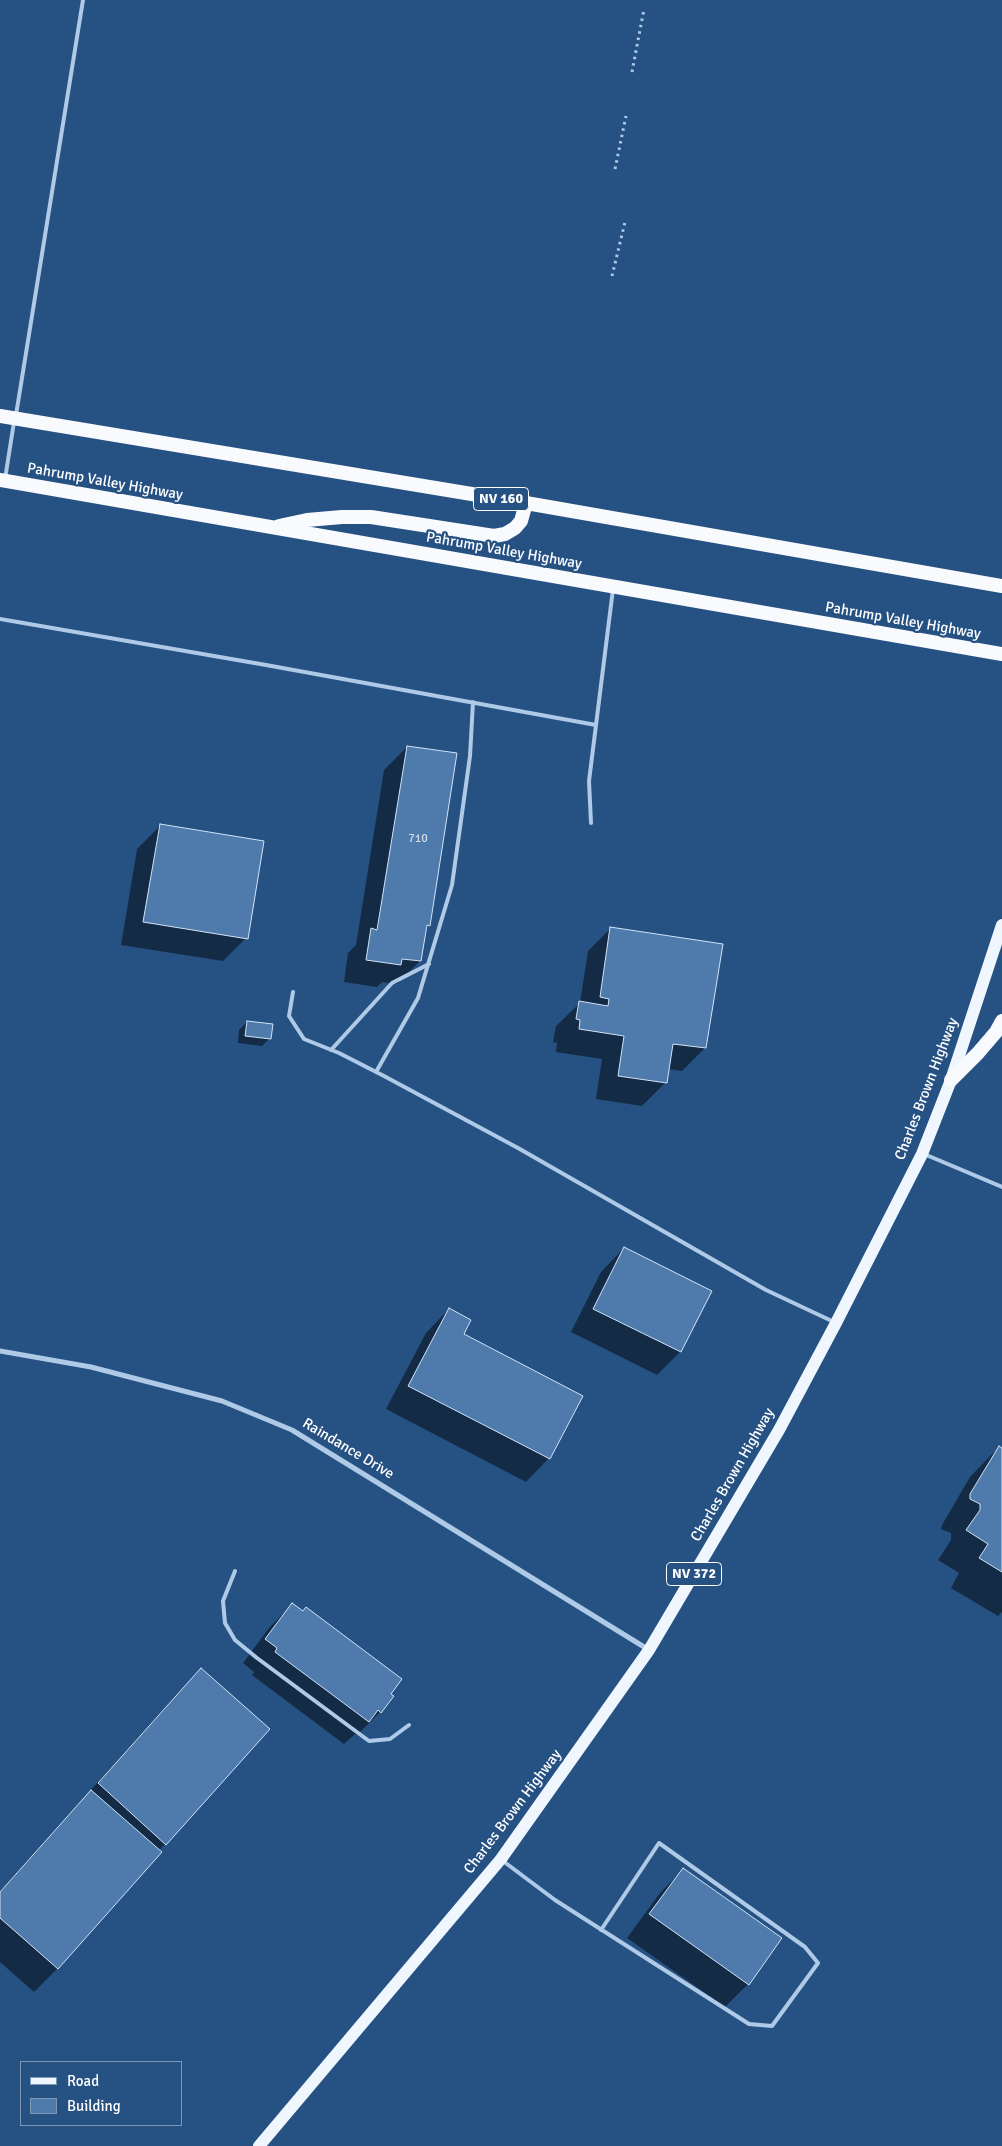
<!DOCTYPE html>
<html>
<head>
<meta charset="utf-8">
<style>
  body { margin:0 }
  #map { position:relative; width:1002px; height:2146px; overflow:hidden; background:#265183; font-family:Signika,sans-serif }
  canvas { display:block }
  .legend { position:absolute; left:20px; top:2061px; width:162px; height:65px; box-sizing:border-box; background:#265183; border:1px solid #7d97b5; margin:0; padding:6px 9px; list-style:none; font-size:15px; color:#fff }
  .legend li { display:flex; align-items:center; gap:10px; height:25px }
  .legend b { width:25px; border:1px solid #7d97b5 }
</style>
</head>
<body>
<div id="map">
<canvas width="1002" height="2146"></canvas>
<ul class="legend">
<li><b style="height:6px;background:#f0f6fd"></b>Road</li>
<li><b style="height:14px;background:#4e7bab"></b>Building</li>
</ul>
</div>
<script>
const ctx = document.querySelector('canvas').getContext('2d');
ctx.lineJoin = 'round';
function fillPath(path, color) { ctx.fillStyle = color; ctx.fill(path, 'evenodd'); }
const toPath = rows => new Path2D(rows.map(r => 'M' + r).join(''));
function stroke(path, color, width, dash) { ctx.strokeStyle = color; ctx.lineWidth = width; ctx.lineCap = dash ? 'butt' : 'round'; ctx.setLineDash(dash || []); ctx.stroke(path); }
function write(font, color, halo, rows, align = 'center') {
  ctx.font = font + ' Signika,sans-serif'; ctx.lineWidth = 4.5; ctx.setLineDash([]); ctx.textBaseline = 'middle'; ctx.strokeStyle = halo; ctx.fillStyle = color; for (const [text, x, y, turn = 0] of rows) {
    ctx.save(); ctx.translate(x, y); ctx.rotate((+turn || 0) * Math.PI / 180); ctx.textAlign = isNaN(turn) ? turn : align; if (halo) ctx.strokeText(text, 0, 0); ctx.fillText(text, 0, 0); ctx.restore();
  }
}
fillPath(toPath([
  [407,747,429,925,426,928,420,961,397,984,382,982,377,987,344,982,348,953,356,945,384,770],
  [160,826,246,938,223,961,121,945,137,849],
  [611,928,705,1048,682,1071,668,1069,665,1083,642,1106,596,1099,602,1059,556,1052,557,1043,553,1042,556,1026,580,1003,588,951],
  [247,1022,270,1038,262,1046,238,1043,239,1030],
  [624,1248,711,1291,680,1352,657,1375,571,1332,601,1272],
  [449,1309,462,1334,549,1458,526,1482,386,1409,426,1333],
  [999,1447,1002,1449,1002,1612,998,1616,951,1588,959,1573,938,1560,951,1540,951,1533,941,1529,942,1525,970,1477],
  [292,1605,380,1712,357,1735,355,1734,344,1744,252,1675,254,1672,243,1663,269,1628],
  [201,1670,165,1844,158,1851,160,1852,57,1969,34,1992,0,1962,0,1891,178,1693],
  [683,1870,780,1938,748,1984,725,2007,627,1938,660,1893]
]), '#0007');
const building = toPath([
  [407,746,457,753,430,926,427,925,421,961,402,959,401,965,366,960,371,928,377,930,407,746],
  [160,824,264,841,248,939,143,922,160,824],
  [610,927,723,944,706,1048,673,1044,667,1083,618,1076,624,1036,579,1029,580,1020,576,1019,579,1001,608,1006,609,999,600,997,610,927],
  [247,1021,273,1024,271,1039,245,1036,247,1021],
  [624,1247,712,1291,681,1352,593,1309,624,1247],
  [449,1308,471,1320,464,1334,583,1396,550,1459,408,1386,449,1308],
  [999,1446,1002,1448,1002,1572,979,1558,988,1544,966,1530,980,1510,980,1504,970,1499,970,1494,999,1446],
  [292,1603,303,1611,306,1607,402,1679,391,1694,394,1696,381,1713,378,1710,369,1722,275,1652,277,1648,265,1639,292,1603],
  [201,1668,270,1729,166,1845,98,1783,201,1668],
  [91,1790,162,1852,58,1969,0,1918,0,1892,91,1790],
  [683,1868,782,1938,749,1985,649,1914,683,1868]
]);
fillPath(building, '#4e7bab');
stroke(building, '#d2e3f6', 1);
stroke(toPath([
  [632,72,644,9],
  [615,169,626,116],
  [612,276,625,222]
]), '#afcae7', 3, [2.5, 4]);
stroke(toPath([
  [16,415,83,0],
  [5,479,14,422],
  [0,619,266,665,596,725],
  [591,823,589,781,613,589],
  [293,992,289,1016,304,1039,339,1053,384,1076,518,1148,766,1290,834,1322],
  [331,1050,392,983,429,964],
  [376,1072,418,998,452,885,470,756,473,702],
  [924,1154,1002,1187],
  [235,1571,223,1601,225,1623,235,1640,257,1658,369,1741,390,1739,409,1725],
  [503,1861,555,1900,749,2024,772,2026,818,1963,805,1947,659,1843,601,1930]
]), '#afcae7', 4);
stroke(toPath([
  [0,1351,91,1367,222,1401,292,1430,649,1650]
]), '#afcae7', 5);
stroke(toPath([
  [259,2146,501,1859,649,1650,779,1430,836,1323,922,1154,951,1080,1002,925]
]), '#f0f6fd', 12);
stroke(toPath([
  [0,416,526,503,1002,586],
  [0,480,1002,654],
  [279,526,307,520,342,517,371,517,494,536,505,534,515,528,521,521,526,503],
  [951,1080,978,1053,996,1032,1002,1021]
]), '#f8fafe', 14);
write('12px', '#d3deea', null, [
  ["710",418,839]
]);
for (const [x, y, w] of [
  [501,499,55],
  [694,1574,55]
]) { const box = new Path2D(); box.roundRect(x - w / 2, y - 11.5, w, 23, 4); ctx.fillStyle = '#265183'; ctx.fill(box); stroke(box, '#fff', 1); }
write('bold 14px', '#fff', null, [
  ["NV 160",501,499],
  ["NV 372",694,1574]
]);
write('15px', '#fff', '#265183', [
  ["Pahrump Valley Highway",105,482,10],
  ["Pahrump Valley Highway",504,551,10],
  ["Pahrump Valley Highway",903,621,10],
  ["Charles Brown Highway",927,1089,-69],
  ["Raindance Drive",348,1449,31],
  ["Charles Brown Highway",733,1475,-60],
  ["Charles Brown Highway",513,1812,-53]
]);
</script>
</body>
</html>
